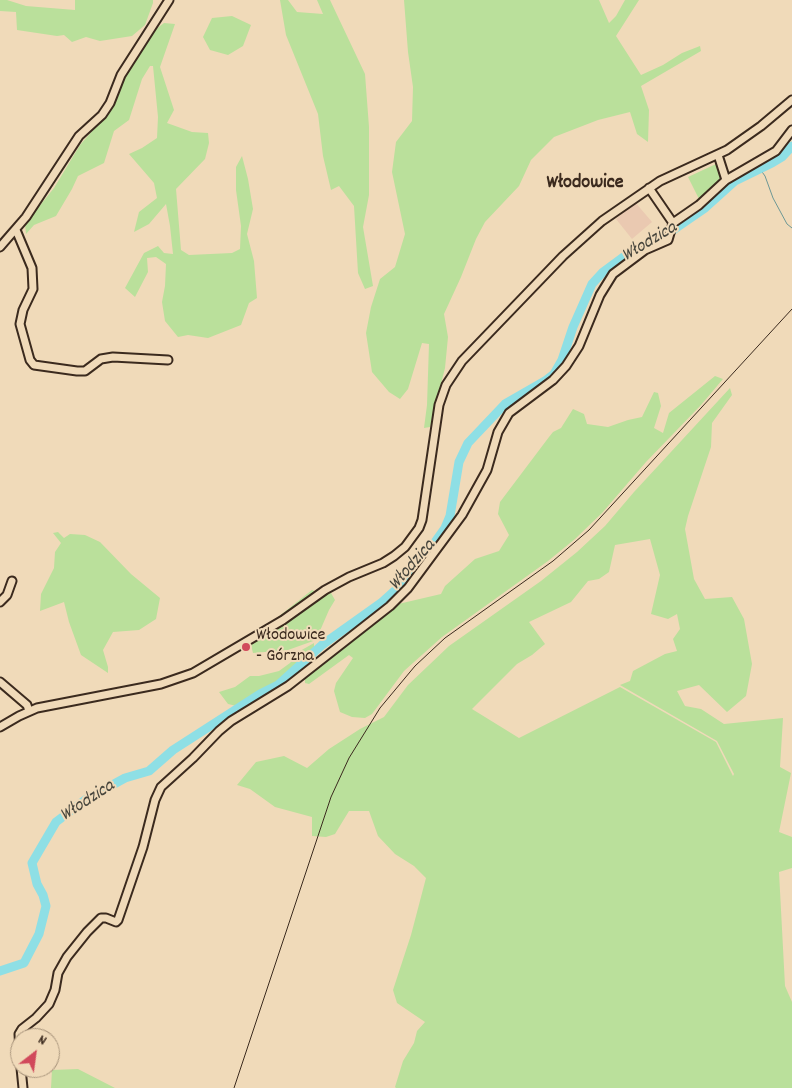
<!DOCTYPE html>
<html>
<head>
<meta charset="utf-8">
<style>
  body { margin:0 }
  #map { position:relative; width:792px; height:1088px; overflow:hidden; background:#f0dab9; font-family:Dekko,sans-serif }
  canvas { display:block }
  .north { position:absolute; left:10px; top:1028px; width:50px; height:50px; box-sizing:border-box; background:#f0dab9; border:1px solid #a8947b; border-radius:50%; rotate:30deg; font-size:14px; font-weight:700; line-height:20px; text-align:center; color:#3b2a1e }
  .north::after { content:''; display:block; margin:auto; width:18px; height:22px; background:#d1495b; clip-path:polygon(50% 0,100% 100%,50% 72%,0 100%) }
</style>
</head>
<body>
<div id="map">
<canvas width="792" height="1088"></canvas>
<div class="north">N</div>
</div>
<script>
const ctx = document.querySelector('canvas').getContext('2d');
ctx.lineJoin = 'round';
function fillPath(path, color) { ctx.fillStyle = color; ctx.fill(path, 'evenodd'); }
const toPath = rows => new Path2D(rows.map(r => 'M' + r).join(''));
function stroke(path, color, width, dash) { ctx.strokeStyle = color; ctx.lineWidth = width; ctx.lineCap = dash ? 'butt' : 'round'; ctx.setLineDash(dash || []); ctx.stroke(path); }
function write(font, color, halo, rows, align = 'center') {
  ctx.font = font + ' Dekko,sans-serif'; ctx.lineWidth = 4; ctx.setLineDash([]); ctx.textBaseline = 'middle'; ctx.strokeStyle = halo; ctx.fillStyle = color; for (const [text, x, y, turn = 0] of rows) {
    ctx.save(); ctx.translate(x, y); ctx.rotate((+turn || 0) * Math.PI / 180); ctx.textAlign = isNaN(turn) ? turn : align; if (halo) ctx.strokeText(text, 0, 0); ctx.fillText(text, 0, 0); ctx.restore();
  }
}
fillPath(toPath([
  [635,202,652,222,632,239,616,219]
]), '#eac9b1');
fillPath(toPath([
  [0,0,7,0,26,6,75,10,75,0,153,0,153,3,145,25,132,36,100,41,86,37,72,42,64,35,57,36,17,30,16,12,0,11],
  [280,0,288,0,297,12,323,14,317,0,330,0,365,74,369,127,369,195,363,227,373,286,365,289,358,273,354,206,339,186,331,190,323,156,318,114,286,35],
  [404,0,599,0,609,23,616,16,625,0,639,0,616,36,641,75,663,65,682,53,700,46,701,51,641,86,649,110,648,142,637,134,630,112,598,120,554,137,531,160,519,186,485,222,476,239,461,277,444,314,448,337,445,368,430,427,424,428,427,405,429,344,422,343,408,389,400,399,389,392,372,372,366,333,371,307,380,279,395,267,405,234,392,172,396,142,412,121,413,87,408,52],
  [232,16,251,25,243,46,228,55,210,50,203,37,212,18],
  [164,23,175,24,160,67,174,110,167,123,192,132,208,133,209,143,205,159,176,189,181,250,189,255,232,253,240,249,241,226,236,190,236,167,242,156,248,179,253,209,247,234,254,261,257,298,249,303,241,325,208,338,188,335,178,337,165,321,162,302,165,286,166,264,156,257,147,258,148,272,135,297,125,288,144,253,158,246,164,253,173,254,170,226,166,204,149,224,134,232,139,212,157,198,154,183,129,154,142,148,157,138,158,117,153,66,150,66,142,79,129,120,114,131,104,163,78,176,72,189,56,216,34,225,26,234,25,224,54,188,80,145,106,115,129,66,148,35],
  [716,164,721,179,720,183,700,201,688,177],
  [715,376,723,379,701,405,646,462,602,513,575,539,548,561,442,637,404,671,372,714,365,718,352,717,340,712,334,691,336,683,353,658,349,655,309,684,305,683,305,676,394,605,441,594,445,586,475,559,499,551,509,535,498,514,500,502,549,437,553,432,561,428,573,409,584,414,587,424,608,427,628,420,642,417,654,392,658,393,661,406,654,428,663,433,669,413],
  [730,388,732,395,712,423,711,447,688,516,685,529,694,579,705,599,732,597,744,619,752,664,746,696,727,712,699,685,677,691,685,706,701,709,724,724,783,718,780,767,791,773,779,832,792,837,792,868,779,872,785,986,792,1002,792,1088,396,1088,395,1087,403,1061,414,1043,417,1031,425,1022,397,1003,393,990,411,935,426,878,414,866,395,854,378,836,369,811,349,811,335,834,326,837,312,836,312,817,275,807,250,789,237,785,256,762,284,756,307,768,329,749,360,729,384,717,408,685,449,646,541,581,577,552,605,526,634,492],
  [650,539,660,575,651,614,668,619,677,614,680,629,673,639,677,651,665,654,633,671,630,681,620,685,717,741,734,774,733,776,716,742,620,687,519,738,472,709,517,664,532,655,545,644,529,622,571,602,588,581,599,579,609,572,615,545],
  [58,532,64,538,70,534,85,535,100,542,131,574,160,598,156,619,139,630,113,632,103,650,108,667,108,673,81,655,69,622,64,602,40,611,41,594,54,568,55,552,61,543,53,533],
  [312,590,323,595,331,593,335,600,329,610,316,640,288,650,253,653,251,645,265,634,273,621],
  [314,643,314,647,298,663,272,692,245,708,228,704,219,692,235,687,250,676,259,676,279,671,290,663,300,651],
  [78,1069,115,1088,51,1088,52,1070]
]), '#bae09b');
stroke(toPath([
  [760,169,765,176,773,198,787,224,792,228]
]), '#6d9795', 1);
stroke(toPath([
  [0,971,24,963,39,934,46,906,43,895,37,884,32,863,56,822,85,800,125,778,149,771,173,750,260,694,278,685,322,645,381,603,401,585,425,556,445,528,450,516,459,462,468,443,505,404,545,381,554,374,562,360,573,327,592,284,603,272,622,258,673,230,705,208,735,181,772,163,782,157,792,146]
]), '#8edfe5', 9);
const minor = toPath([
  [718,155,726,180],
  [673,223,699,205,726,180,776,151,792,130],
  [16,230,32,268,33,289,23,310,20,324,30,360,34,365,77,371,85,371,101,359,113,357,168,360],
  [0,247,26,217,79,136,102,115,110,103,121,75,169,0],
  [0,602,7,595,12,581],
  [0,682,27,705,29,711],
  [0,727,19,716,37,708,161,684,193,673,283,620,325,590,349,577,383,563,394,556,405,547,419,528,422,520,439,405,446,385,462,361,563,256,602,221,660,181,727,150,761,126,792,100],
  [20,1053,19,1034,22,1029,36,1018,49,1004,55,990,58,973,67,957,87,932,101,918,106,918,116,922,118,920,143,847,155,800,161,787,193,758,219,731,231,721,288,686,390,606,408,588,462,515,487,470,498,432,509,413,553,380,566,366,579,346,600,295,613,274,645,250,668,240,673,223,649,188],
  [21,1068,23,1088]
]);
stroke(minor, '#3b2a1e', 11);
stroke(minor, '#f0dab9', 7);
stroke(toPath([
  [234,1088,331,797,349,758,380,708,415,666,445,638,553,561,589,530,792,309]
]), '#3b2a1e', 1);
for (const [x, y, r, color] of [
  [246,647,5,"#d1495b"]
]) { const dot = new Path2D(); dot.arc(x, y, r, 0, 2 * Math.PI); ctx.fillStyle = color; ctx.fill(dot); stroke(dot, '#f0dab9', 2); }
write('18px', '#3b2a1e', '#f0dab9', [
  ["Włodowice",256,637],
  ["- Górzna",256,658]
], 'left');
write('italic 19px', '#47453c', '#f0dab9', [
  ["Włodzica",650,243,-31],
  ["Włodzica",413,566,-49],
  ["Włodzica",88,802,-33]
]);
write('bold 20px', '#3b2a1e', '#f0dab9', [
  ["Włodowice",585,184]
]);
</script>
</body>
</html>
